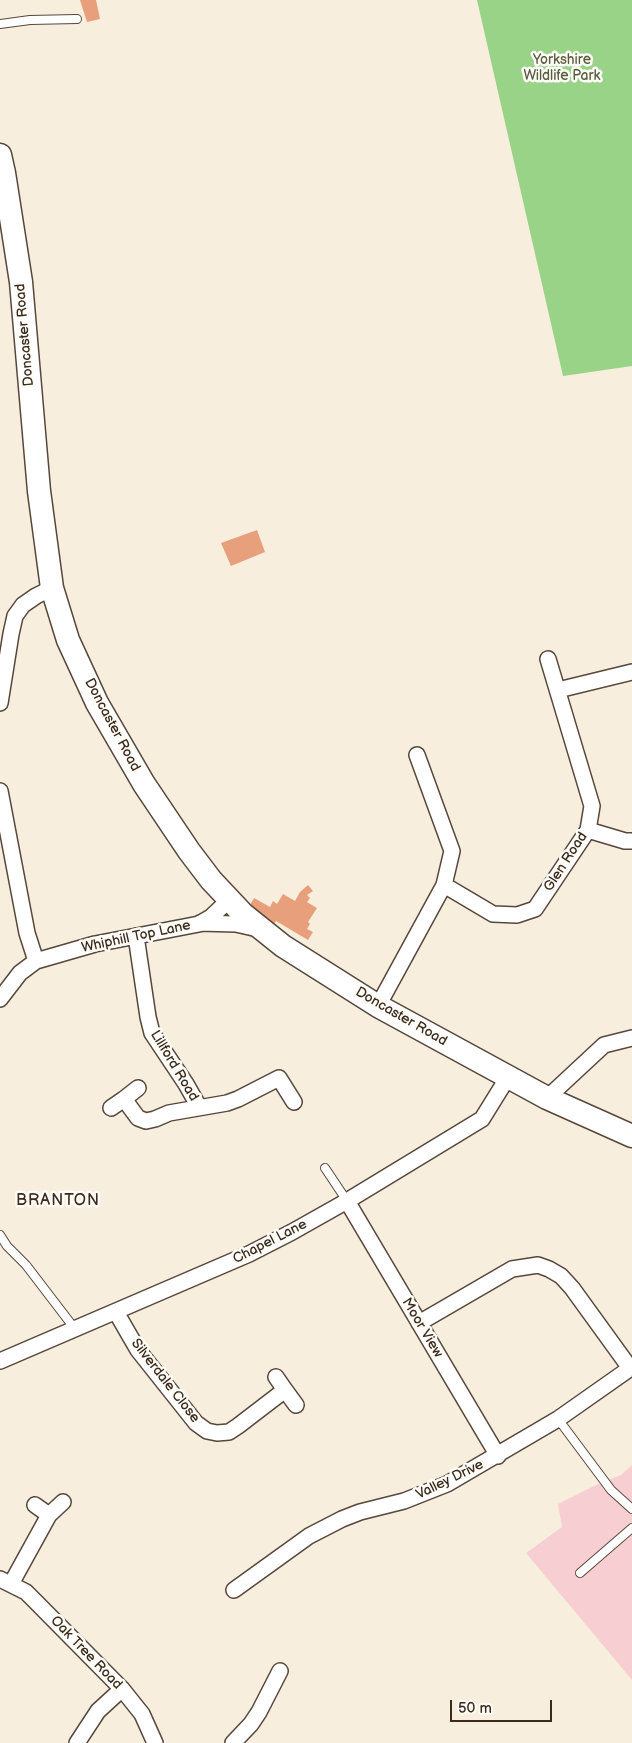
<!DOCTYPE html>
<html>
<head>
<meta charset="utf-8">
<style>
  body { margin:0 }
  #map { position:relative; width:632px; height:1743px; overflow:hidden; background:#f7eede; font-family:"Balsamiq Sans",sans-serif }
  canvas { display:block }
  .scale { position:absolute; left:450px; top:1700px; width:102px; height:22px; box-sizing:border-box; border:2px solid #3b2a1e; border-top:0; padding-left:6px; font-size:15px; line-height:18px; white-space:nowrap; color:#3b2a1e; -webkit-text-stroke:4px #fdfcf7; paint-order:stroke }
</style>
</head>
<body>
<div id="map">
<canvas width="632" height="1743"></canvas>
<div class="scale">50 m</div>
</div>
<script>
const ctx = document.querySelector('canvas').getContext('2d');
ctx.lineJoin = 'round';
function fillPath(path, color) { ctx.fillStyle = color; ctx.fill(path, 'evenodd'); }
const toPath = rows => new Path2D(rows.map(r => 'M' + r).join(''));
function stroke(path, color, width, dash) { ctx.strokeStyle = color; ctx.lineWidth = width; ctx.lineCap = dash ? 'butt' : 'round'; ctx.setLineDash(dash || []); ctx.stroke(path); }
function write(font, color, halo, rows, align = 'center') {
  ctx.font = font + ' "Balsamiq Sans",sans-serif'; ctx.lineWidth = 5; ctx.setLineDash([]); ctx.textBaseline = 'middle'; ctx.strokeStyle = halo; ctx.fillStyle = color; for (const [text, x, y, turn = 0] of rows) {
    ctx.save(); ctx.translate(x, y); ctx.rotate((+turn || 0) * Math.PI / 180); ctx.textAlign = isNaN(turn) ? turn : align; if (halo) ctx.strokeText(text, 0, 0); ctx.fillText(text, 0, 0); ctx.restore();
  }
}
fillPath(toPath([
  [632,1465,632,1680,526,1553,562,1527,558,1504,596,1485,621,1475]
]), '#f7cfd2');
fillPath(toPath([
  [477,0,632,0,632,366,563,376]
]), '#99d387');
fillPath(toPath([
  [80,0,96,0,100,19,87,22],
  [257,530,265,552,231,566,221,543],
  [308,885,313,891,307,895,310,898,307,902,317,908,308,922,310,924,307,929,313,932,308,940,276,921,273,926,247,910,254,898,270,907,273,901,277,904,283,894,295,901,300,892]
]), '#e89f7b');
const lane = toPath([
  [0,24,30,20,77,19],
  [325,1168,347,1201],
  [0,1235,7,1246,26,1265,75,1329],
  [558,1419,611,1490,632,1509],
  [580,1573,632,1528]
]);
const street = toPath([
  [558,690,632,672],
  [0,703,11,634,15,616,23,605,36,596,52,588],
  [0,791,27,933,36,961],
  [588,830,625,841,632,841],
  [444,885,493,914,517,915,535,909,588,830,592,806,548,659],
  [200,923,236,924,258,929],
  [136,936,148,1017,152,1033,186,1084,199,1107],
  [0,999,20,973,36,961,95,944,199,924,211,917,229,900],
  [378,1006,444,885,452,851,417,755],
  [138,1088,124,1099,138,1118,146,1121,155,1119,169,1113,227,1103,238,1099,279,1078,294,1102],
  [547,1098,604,1045,632,1038],
  [111,1108,124,1099],
  [347,1201,498,1456],
  [116,1312,138,1350,196,1423,207,1431,217,1433,229,1432,238,1426,285,1390,276,1377],
  [419,1323,512,1269,538,1265,549,1269,561,1276,572,1288,630,1368],
  [0,1361,249,1254,292,1232,347,1201,482,1119,508,1077],
  [285,1390,296,1405],
  [35,1505,49,1515],
  [0,1579,26,1592,36,1602,122,1689,142,1714,155,1743],
  [11,1584,49,1515,63,1502],
  [234,1590,309,1536,342,1519,360,1512,404,1501,447,1484,558,1419,632,1367],
  [77,1743,98,1711,122,1689],
  [233,1743,251,1724,259,1712,280,1671]
]);
const secondary = toPath([
  [0,155,4,173,21,282,39,491,52,588,68,640,97,703,144,784,189,851,211,880,243,914,283,946,378,1006,547,1098,632,1136]
]);
stroke(lane, '#57473b', 10);
stroke(street, '#57473b', 18);
stroke(secondary, '#57473b', 25);
stroke(lane, '#fff', 8);
stroke(street, '#fff', 15);
stroke(secondary, '#fff', 22);
write('14px', '#575d3e', '#fdfcf7', [
  ["Yorkshire",562,60],
  ["Wildlife Park",562,76]
]);
write('14px', '#3b2a1e', '#fdfcf7', [
  ["Doncaster Road",25,335,-95],
  ["Doncaster Road",112,725,62],
  ["Glen Road",566,862,-57],
  ["Whiphill Top Lane",136,937,-12],
  ["Doncaster Road",401,1017,30],
  ["Lillford Road",174,1066,59],
  ["Chapel Lane",270,1242,-27],
  ["Moor View",422,1328,59],
  ["Silverdale Close",165,1381,52],
  ["Valley Drive",450,1480,-26],
  ["Oak Tree Road",86,1653,46]
]);
ctx.letterSpacing = '1px';
write('16px', '#3b2a1e', '#fdfcf7', [
  ["BRANTON",58,1201]
]);
ctx.letterSpacing = '0px';
</script>
</body>
</html>
